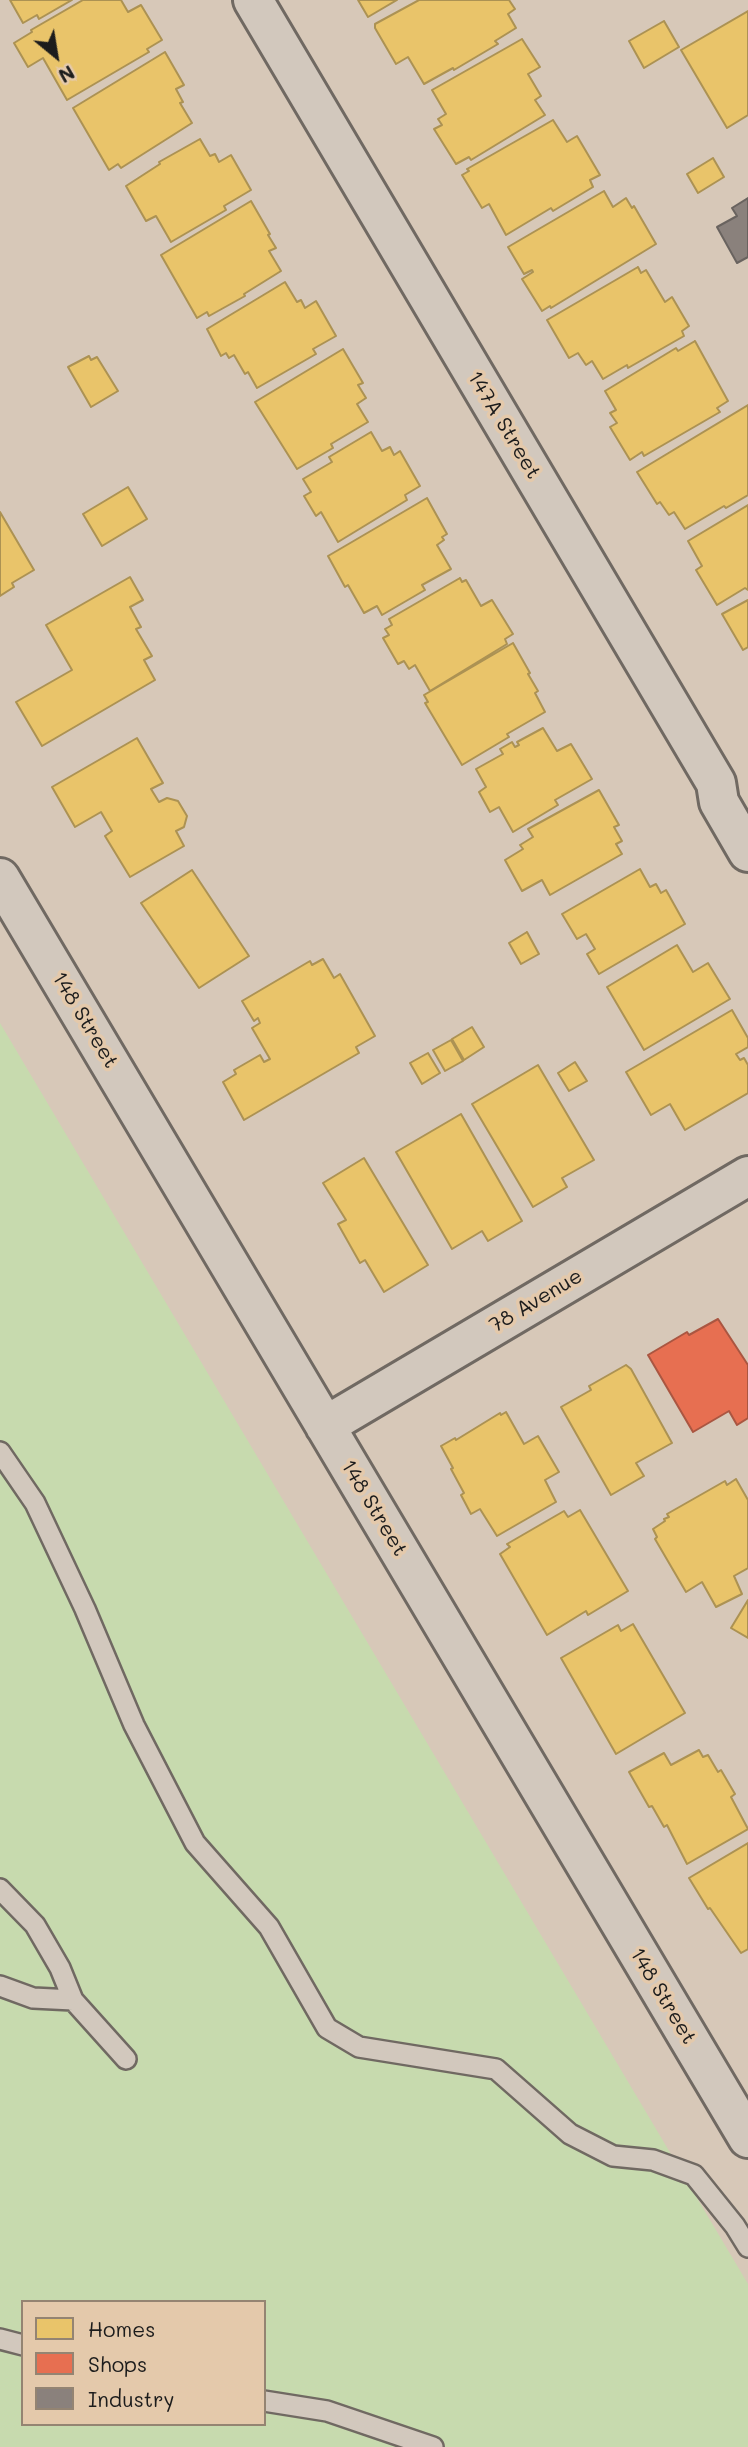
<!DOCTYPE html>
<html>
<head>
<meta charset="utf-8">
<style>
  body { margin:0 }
  #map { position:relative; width:748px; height:2447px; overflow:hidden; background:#d7c8b8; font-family:Mali,sans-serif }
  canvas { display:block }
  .legend { position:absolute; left:21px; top:2300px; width:245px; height:126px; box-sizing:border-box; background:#e4c9ab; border:2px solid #948472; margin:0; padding:9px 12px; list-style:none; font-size:21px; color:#1c1c1c }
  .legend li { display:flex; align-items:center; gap:14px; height:35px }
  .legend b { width:35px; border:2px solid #948472 }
  .north { position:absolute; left:21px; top:21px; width:70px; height:70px; -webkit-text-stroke:5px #e4c9ab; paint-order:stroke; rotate:150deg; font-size:19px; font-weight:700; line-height:28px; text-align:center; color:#1c1c1c }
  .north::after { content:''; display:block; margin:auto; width:24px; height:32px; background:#1c1c1c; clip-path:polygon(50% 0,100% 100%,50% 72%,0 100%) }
</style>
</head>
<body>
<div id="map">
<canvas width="748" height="2447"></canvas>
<ul class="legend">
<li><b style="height:19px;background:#e9c46a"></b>Homes</li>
<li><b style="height:19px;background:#e76f51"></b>Shops</li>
<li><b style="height:19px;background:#8a817c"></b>Industry</li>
</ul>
<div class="north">N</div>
</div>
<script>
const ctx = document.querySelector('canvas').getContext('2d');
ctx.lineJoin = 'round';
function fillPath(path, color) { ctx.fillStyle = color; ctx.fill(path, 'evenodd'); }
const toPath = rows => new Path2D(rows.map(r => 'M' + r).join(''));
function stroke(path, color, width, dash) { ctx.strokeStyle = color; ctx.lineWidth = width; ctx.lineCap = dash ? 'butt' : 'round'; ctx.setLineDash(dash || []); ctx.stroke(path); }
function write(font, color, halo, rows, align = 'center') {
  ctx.font = font + ' Mali,sans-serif'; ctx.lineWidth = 7; ctx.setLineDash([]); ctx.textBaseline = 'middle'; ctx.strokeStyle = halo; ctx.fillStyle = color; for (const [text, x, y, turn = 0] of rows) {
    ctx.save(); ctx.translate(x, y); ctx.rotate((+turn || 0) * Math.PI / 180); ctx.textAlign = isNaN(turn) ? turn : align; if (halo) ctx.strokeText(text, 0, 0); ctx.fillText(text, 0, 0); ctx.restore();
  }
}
fillPath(toPath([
  [0,1023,748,2284,748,2447,0,2447],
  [23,2302,264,2302,264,2424,23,2424]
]), '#c7daae');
const homes = toPath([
  [10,0,72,0,39,19,37,15,23,23,10,0],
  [83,0,121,0,128,12,141,5,162,40,147,49,149,52,67,100,43,58,28,67,14,43,32,32,31,30,83,0],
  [358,0,397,0,368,17,358,0],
  [419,0,509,0,515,9,508,14,516,28,495,41,498,44,454,70,453,68,424,84,408,57,396,64,375,28,375,24,419,0],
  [748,11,748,115,727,128,681,50,748,11],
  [664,21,679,47,644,68,629,41,664,21],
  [522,39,540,67,528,74,541,96,535,100,545,115,471,160,469,157,456,164,434,129,442,125,438,119,446,114,432,90,522,39],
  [165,52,184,85,176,89,183,102,180,103,192,123,121,168,118,164,109,170,73,108,165,52],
  [553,120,567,142,577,136,600,175,590,180,593,187,553,211,551,208,506,235,489,204,482,208,462,175,469,171,467,169,553,120],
  [200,139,210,156,215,154,219,162,231,155,251,190,224,206,226,210,171,242,156,216,146,221,126,186,160,164,159,162,200,139],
  [713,158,724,177,698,193,687,174,713,158],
  [604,191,613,207,626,198,632,208,634,206,656,244,551,308,550,306,542,311,522,279,533,272,532,270,524,274,508,247,604,191],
  [251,201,270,234,268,235,276,248,269,251,281,271,244,294,245,296,209,316,207,312,197,318,161,255,251,201],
  [638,267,641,273,646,270,665,302,672,297,689,326,682,331,684,336,628,368,627,365,603,379,592,361,586,365,578,353,569,358,547,320,638,267],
  [285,282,297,302,301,300,305,308,316,301,336,336,313,349,316,354,257,388,248,372,245,374,234,355,229,358,226,353,221,356,207,329,285,282],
  [695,341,728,401,717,408,720,412,644,456,642,452,630,460,610,427,617,423,610,413,616,410,605,391,676,348,678,351,695,341],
  [343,349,363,383,358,385,366,398,357,404,368,422,331,444,333,448,297,469,255,402,343,349],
  [89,356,91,360,97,357,118,391,91,407,68,367,89,356],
  [748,405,748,495,726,508,724,506,685,529,674,512,669,515,660,502,657,504,637,472,748,405],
  [371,432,382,451,390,447,394,455,400,451,420,486,405,495,407,500,338,542,321,512,316,516,304,496,311,492,303,479,332,462,329,457,371,432],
  [128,487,147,519,102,546,83,514,128,487],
  [427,498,447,534,442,537,444,540,437,545,451,569,422,585,425,590,382,615,377,606,364,613,348,585,345,587,328,556,427,498],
  [748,505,748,590,745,588,717,605,696,570,702,566,688,541,748,505],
  [0,512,34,570,12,583,14,587,0,596,0,512],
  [130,577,143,600,130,607,141,627,136,629,152,656,144,660,155,680,42,746,16,702,72,670,46,625,130,577],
  [460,578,462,582,466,580,481,606,492,600,513,634,505,639,507,644,430,691,415,665,409,669,404,661,398,664,383,638,389,635,385,629,392,625,389,619,460,578],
  [748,600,748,647,743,650,722,614,748,600],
  [513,643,530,673,528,674,538,691,535,693,545,712,507,734,509,737,462,765,425,703,428,702,424,695,513,643],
  [543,728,557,751,571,744,592,779,555,800,558,805,513,832,499,807,490,812,479,792,486,787,476,769,503,754,500,749,512,742,515,747,519,745,517,742,543,728],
  [137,738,163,783,151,789,159,802,167,798,178,801,187,816,184,827,176,831,184,846,130,877,105,836,112,831,101,812,75,827,52,787,137,738],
  [599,790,619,825,614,827,622,841,616,844,622,854,550,895,542,880,522,891,505,860,523,849,520,845,533,837,528,829,599,790],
  [640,869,650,887,656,884,661,893,666,890,685,924,599,974,587,954,595,949,586,934,577,939,562,914,640,869],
  [192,870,249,956,199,988,141,903,192,870],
  [527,932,539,954,521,964,509,943,527,932],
  [677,945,693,972,708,963,730,999,644,1050,607,987,677,945],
  [323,959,334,978,340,974,375,1036,356,1047,359,1053,244,1120,223,1082,236,1074,234,1070,260,1055,264,1062,270,1059,252,1028,260,1023,258,1018,254,1021,242,1001,310,961,312,965,323,959],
  [732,1010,748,1038,748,1047,736,1054,740,1060,744,1058,748,1065,748,1093,685,1130,670,1104,651,1115,626,1072,732,1010],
  [472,1027,484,1047,464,1060,452,1039,472,1027],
  [451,1040,463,1061,445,1071,433,1050,451,1040],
  [428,1053,440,1073,422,1084,410,1063,428,1053],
  [575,1062,587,1081,569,1091,558,1073,575,1062],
  [538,1065,594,1160,562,1178,567,1187,533,1207,472,1104,538,1065],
  [461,1114,522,1221,488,1241,482,1231,452,1249,396,1152,461,1114],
  [364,1158,428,1265,384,1292,365,1260,360,1263,338,1224,346,1220,323,1183,364,1158],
  [626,1365,631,1369,672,1443,636,1463,644,1476,611,1495,561,1407,591,1390,589,1386,626,1365],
  [506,1412,524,1444,538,1436,559,1472,545,1480,556,1502,497,1536,480,1509,471,1514,461,1495,464,1493,451,1469,453,1468,441,1446,455,1438,456,1440,500,1413,501,1415,506,1412],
  [736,1479,748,1500,748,1568,734,1576,742,1594,716,1607,702,1582,686,1592,655,1539,657,1537,653,1529,665,1521,664,1519,669,1517,667,1514,725,1481,727,1485,736,1479],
  [580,1510,628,1591,588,1615,586,1611,547,1635,500,1554,510,1547,507,1544,564,1511,568,1517,580,1510],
  [748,1600,748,1638,731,1628,748,1600],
  [633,1624,685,1713,616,1754,561,1658,618,1625,621,1631,633,1624],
  [699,1750,703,1757,708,1755,718,1772,721,1770,735,1794,731,1797,748,1829,687,1864,667,1825,664,1827,652,1806,649,1807,629,1772,664,1753,671,1765,699,1750],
  [748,1843,748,1949,741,1953,710,1908,708,1909,689,1878,748,1843]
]);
fillPath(homes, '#e9c46a');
stroke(homes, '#ac9253', 2);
const shops = toPath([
  [718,1319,748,1365,748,1418,737,1425,729,1411,693,1432,648,1355,687,1332,689,1335,718,1319]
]);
fillPath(shops, '#e76f51');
stroke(shops, '#aa5641', 2);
const industry = toPath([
  [748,198,748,257,737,263,717,227,737,216,732,208,748,198]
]);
fillPath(industry, '#8a817c');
stroke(industry, '#69635f', 2);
const service = toPath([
  [0,1452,35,1503,85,1609,134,1725,195,1843,269,1927,327,2028,359,2047,496,2069,570,2134,613,2156,653,2160,694,2175,735,2226,748,2247],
  [0,1889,35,1925,60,1968,73,2000],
  [0,1986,33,1998,73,2000,126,2059],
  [0,2339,23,2345],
  [264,2401,327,2411,433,2447]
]);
const minor = toPath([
  [253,0,716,783,719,802,748,852],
  [0,878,748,2138],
  [325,1426,748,1176]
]);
stroke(service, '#706962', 24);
stroke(minor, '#706962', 44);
stroke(service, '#d2c8bd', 19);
stroke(minor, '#d2c8bd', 38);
write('21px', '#1c1c1c', '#e4c9ab', [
  ["147A Street",504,425,59],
  ["148 Street",85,1020,59],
  ["78 Avenue",536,1301,-31],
  ["148 Street",374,1508,59],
  ["148 Street",663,1996,59]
]);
</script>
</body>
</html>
